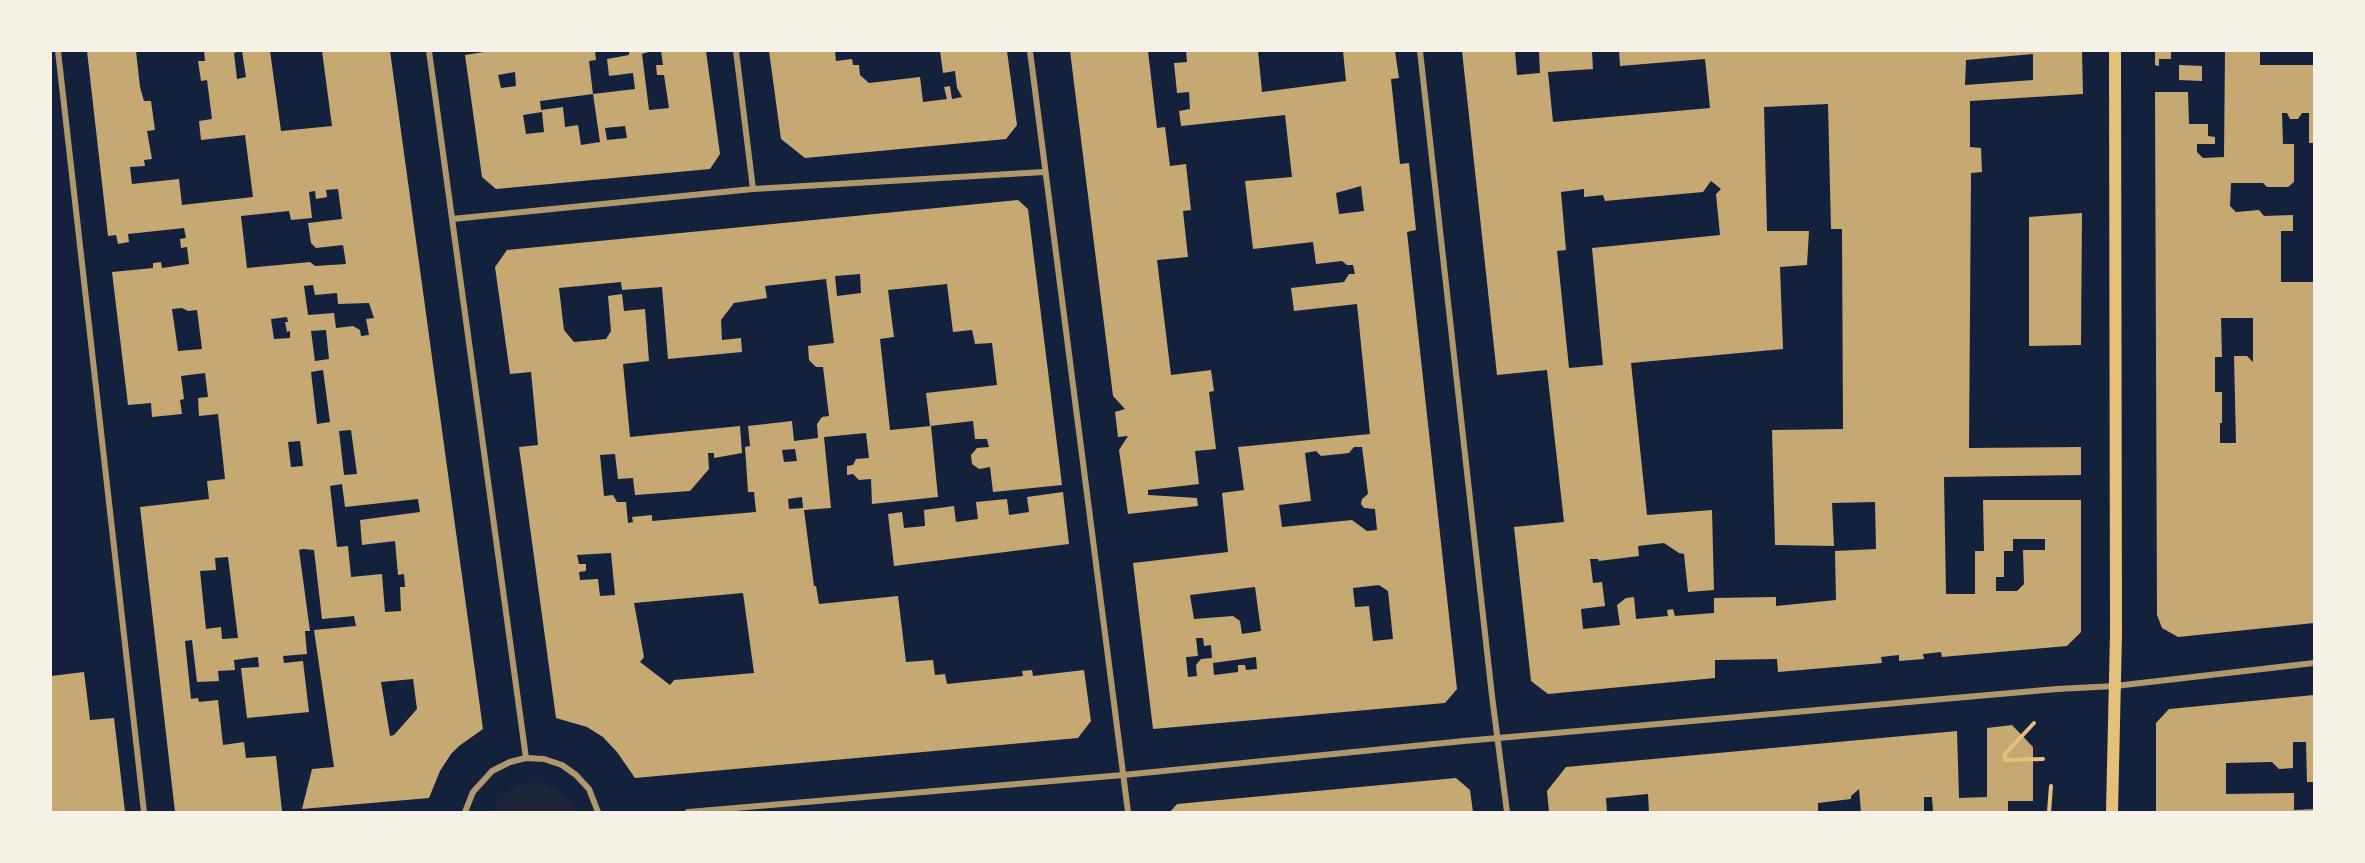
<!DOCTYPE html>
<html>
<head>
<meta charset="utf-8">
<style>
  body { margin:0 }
  #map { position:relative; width:2365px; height:863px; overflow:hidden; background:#14213d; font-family:"Work Sans",sans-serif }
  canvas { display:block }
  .frame { position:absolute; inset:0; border:52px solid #f6f1e7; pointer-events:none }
</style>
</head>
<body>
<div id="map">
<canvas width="2365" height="863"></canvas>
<div class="frame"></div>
</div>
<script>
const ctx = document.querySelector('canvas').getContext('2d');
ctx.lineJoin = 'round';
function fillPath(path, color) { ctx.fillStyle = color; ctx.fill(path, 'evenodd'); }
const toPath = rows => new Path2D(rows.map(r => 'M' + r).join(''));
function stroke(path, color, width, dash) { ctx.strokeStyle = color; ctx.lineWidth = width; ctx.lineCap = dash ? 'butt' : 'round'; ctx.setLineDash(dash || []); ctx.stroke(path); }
fillPath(toPath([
  [526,783,543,783,558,790,570,802,575,812,493,812,498,802,510,790]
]), '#1d2539');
fillPath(toPath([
  [87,51,136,51,140,87,144,101,151,101,155,130,147,131,152,159,144,160,145,166,130,167,132,184,179,179,182,205,253,197,245,135,201,140,199,121,212,119,207,80,201,81,198,61,205,61,204,51,241,51,234,53,237,79,246,77,242,51,270,51,281,131,332,126,322,51,390,51,483,729,459,746,451,754,440,771,429,798,302,809,312,769,334,767,314,630,356,626,354,616,322,619,314,550,303,549,299,550,310,631,305,631,307,654,283,656,284,663,303,661,309,712,247,718,241,668,259,667,258,657,234,660,235,670,218,671,219,681,197,682,192,640,185,641,191,699,198,698,199,702,218,700,223,745,244,742,246,758,276,756,282,811,175,812,140,507,209,499,207,481,225,479,218,414,199,416,198,398,208,397,205,373,181,376,184,399,180,400,182,414,152,417,151,403,128,405,112,272,153,268,153,263,161,262,162,268,189,264,187,247,181,248,180,239,186,238,184,228,128,234,129,242,118,244,116,235,108,236],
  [338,189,342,219,308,223,311,243,316,248,343,245,346,264,315,266,310,262,247,268,241,216,289,211,291,220,312,218,309,192,315,191,316,199,327,197,326,190],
  [313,285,315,295,337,293,338,304,369,303,374,318,366,319,369,335,361,336,360,330,353,326,336,328,334,313,308,315,304,286],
  [182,308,188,311,197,310,202,349,178,351,172,309],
  [287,317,288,322,285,322,287,332,290,331,290,338,274,339,271,319],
  [326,330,329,359,315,361,311,331],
  [323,370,330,422,317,424,311,372],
  [351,430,357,474,344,475,339,431],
  [300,441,303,466,291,467,288,442],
  [342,484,345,507,418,499,420,512,360,520,362,545,395,541,398,575,404,574,405,587,400,587,401,611,385,612,382,574,351,577,348,546,337,547,330,486],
  [228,557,238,638,222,639,221,627,206,629,200,571,216,570,215,558],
  [413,679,417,709,394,735,390,736,381,682],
  [490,51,595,51,596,60,589,61,593,94,540,101,541,110,563,107,565,127,578,125,581,145,600,142,593,94,635,89,633,73,609,76,607,59,629,55,629,51,652,51,642,54,649,110,669,108,664,75,657,75,656,65,663,65,661,51,706,51,720,154,710,169,496,189,482,177,465,55],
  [515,72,516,86,501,88,498,75],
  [542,112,544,132,526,134,523,115],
  [625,126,627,138,607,140,605,128],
  [769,51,835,51,836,61,852,59,853,65,859,65,860,75,869,83,920,77,923,102,947,99,944,87,950,86,952,99,962,97,957,88,955,71,943,73,940,51,1007,51,1017,125,1006,139,805,158,781,139],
  [1070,51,1148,51,1157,128,1165,127,1170,166,1186,164,1191,210,1183,211,1188,257,1157,260,1171,375,1211,370,1214,391,1209,392,1216,449,1195,451,1199,484,1148,490,1148,495,1197,498,1198,506,1128,514,1119,450,1128,436,1118,437,1115,412,1125,409,1113,396],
  [1186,51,1258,51,1262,92,1346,81,1343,51,1395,51,1399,78,1391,79,1400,164,1409,163,1416,230,1407,232,1457,689,1445,703,1153,729,1133,563,1228,552,1222,493,1244,490,1238,447,1370,434,1357,304,1294,311,1291,288,1344,282,1349,274,1355,274,1353,265,1347,265,1342,261,1316,264,1313,242,1253,249,1245,181,1292,177,1285,115,1181,126,1179,111,1190,109,1189,92,1177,93,1174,63,1187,62],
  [1361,186,1364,211,1339,214,1336,193],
  [1354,447,1362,447,1368,494,1362,499,1361,504,1364,508,1375,509,1377,530,1367,531,1352,520,1282,527,1279,505,1311,501,1305,453,1316,451,1321,456,1349,453],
  [1379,585,1388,591,1393,639,1373,641,1369,606,1355,607,1353,588],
  [1255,587,1261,631,1242,634,1240,621,1233,616,1194,619,1190,595],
  [1196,638,1203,638,1204,646,1211,645,1212,658,1201,659,1196,665,1197,676,1188,677,1186,657,1198,656],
  [1256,657,1257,669,1246,670,1245,665,1238,665,1238,672,1214,675,1213,663],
  [1462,51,1515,51,1517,75,1540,73,1539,51,1592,51,1593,69,1548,72,1553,122,1710,108,1705,59,1620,66,1619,51,2082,51,2083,94,1970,101,1970,147,1981,148,1982,172,1971,173,1969,448,2081,447,2081,475,1944,477,1946,594,1975,594,1975,551,1984,551,1983,500,2081,500,2081,632,2067,646,1942,657,1941,652,1923,654,1924,659,1899,661,1899,655,1881,657,1882,663,1778,672,1777,659,1715,660,1715,678,1548,694,1531,681,1514,527,1564,522,1547,370,1497,375],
  [2033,54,2033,80,1965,85,1966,60],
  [1828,104,1831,229,1842,229,1843,429,1772,430,1775,545,1834,546,1832,503,1875,502,1876,549,1835,551,1836,600,1776,606,1776,597,1714,598,1714,613,1675,616,1673,609,1667,610,1668,616,1636,619,1634,597,1626,598,1617,605,1620,625,1583,629,1581,609,1605,606,1602,582,1593,583,1590,559,1598,559,1599,561,1639,556,1638,546,1664,543,1679,553,1684,554,1688,592,1714,590,1712,510,1647,515,1631,363,1783,349,1780,267,1807,265,1809,231,1767,231,1764,107],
  [1711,181,1721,189,1716,194,1720,235,1592,248,1603,365,1569,368,1557,251,1566,250,1561,192,1584,189,1584,197,1603,195,1605,201,1703,192],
  [2013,539,2045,539,2045,550,2023,550,2024,584,2017,591,1996,591,1996,577,2004,577,2004,551,2013,551],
  [2155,51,2171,51,2171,59,2159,59,2159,66,2155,65],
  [2225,51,2260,51,2260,65,2314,65,2314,143,2309,143,2309,113,2302,113,2298,119,2290,119,2287,113,2282,113,2283,144,2294,144,2294,182,2288,187,2267,187,2263,183,2231,183,2230,206,2236,212,2259,210,2264,216,2293,215,2293,231,2281,231,2281,282,2314,282,2314,623,2178,637,2162,628,2157,615,2155,92,2188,92,2189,124,2208,124,2208,136,2215,137,2215,144,2197,144,2197,152,2203,158,2224,157],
  [2221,318,2253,318,2253,362,2247,356,2234,356,2236,443,2220,443,2220,423,2222,423,2222,392,2215,392,2215,357,2222,357],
  [2179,65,2202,66,2202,81,2179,80],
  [1018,200,1028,209,1062,485,993,492,990,467,979,469,972,464,971,455,977,448,989,447,987,439,975,439,973,421,930,426,926,393,997,385,992,343,975,344,972,330,953,332,947,284,888,290,894,337,880,339,890,430,931,426,938,497,872,504,871,479,859,480,853,474,847,475,847,466,853,465,856,459,869,458,866,433,824,437,831,508,804,510,814,586,816,586,819,604,898,596,906,662,933,660,935,675,945,674,947,684,1023,676,1022,671,1032,670,1033,676,1084,670,1091,721,1078,738,635,778,617,752,603,737,587,727,556,718,519,447,538,445,531,372,510,374,495,267,507,250],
  [860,274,861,293,837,296,835,276],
  [826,279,834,343,808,346,809,360,816,367,823,367,829,416,822,417,817,424,818,438,794,441,792,421,748,426,750,446,745,447,748,492,754,492,756,512,652,521,652,515,632,517,633,522,628,523,626,502,617,502,613,495,604,496,600,455,615,454,618,479,633,478,635,495,690,491,709,469,708,453,714,453,714,458,742,453,740,426,630,437,623,364,649,361,645,309,624,311,622,294,608,296,611,331,606,339,574,342,564,330,559,288,621,282,622,290,662,287,668,359,742,352,741,338,722,340,721,320,734,303,767,298,765,286],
  [795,449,797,461,784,462,782,450],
  [802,497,803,508,789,509,788,499],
  [611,553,615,595,600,596,598,579,580,580,579,572,586,571,586,564,579,564,577,555],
  [743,593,754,673,674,680,670,685,640,662,644,657,634,603],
  [2082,213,2081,345,2029,346,2029,217],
  [1063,492,1069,544,894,566,888,514,902,512,904,528,925,526,924,510,954,506,956,522,978,519,976,502,1007,499,1009,515,1029,512,1027,497],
  [84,672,90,720,114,718,125,812,51,812,51,676],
  [2314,695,2314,782,2307,782,2306,742,2293,742,2293,768,2279,769,2272,762,2226,763,2226,794,2294,793,2294,810,2314,809,2314,812,2156,812,2156,723,2169,709],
  [2012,725,2033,747,2033,801,2008,801,2008,812,1933,812,1932,797,1924,797,1924,812,1861,812,1859,789,1851,796,1851,799,1818,803,1818,812,1649,812,1648,794,1606,798,1607,812,1549,812,1547,791,1566,767,1957,731,1959,798,1987,797,1987,728],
  [1456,778,1470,790,1473,812,1170,812,1177,804]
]), '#c6a872');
stroke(toPath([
  [2034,723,2005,754,2005,760,2043,759],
  [2049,812,2051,786]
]), '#e5c07b', 4);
stroke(toPath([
  [58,51,144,812],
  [429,51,526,758],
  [736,51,753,189],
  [1030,51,1128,812],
  [1420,51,1492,696,1507,812],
  [452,219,753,189,1044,172],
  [465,812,473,792,492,771,510,762,526,758,544,759,562,765,576,775,589,789,598,812],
  [688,812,1123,775,1464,741,2057,689,2115,686,2314,663]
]), '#b1986c', 6);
stroke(toPath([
  [2112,812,2116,634,2115,51]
]), '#e5c07b', 12);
</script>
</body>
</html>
